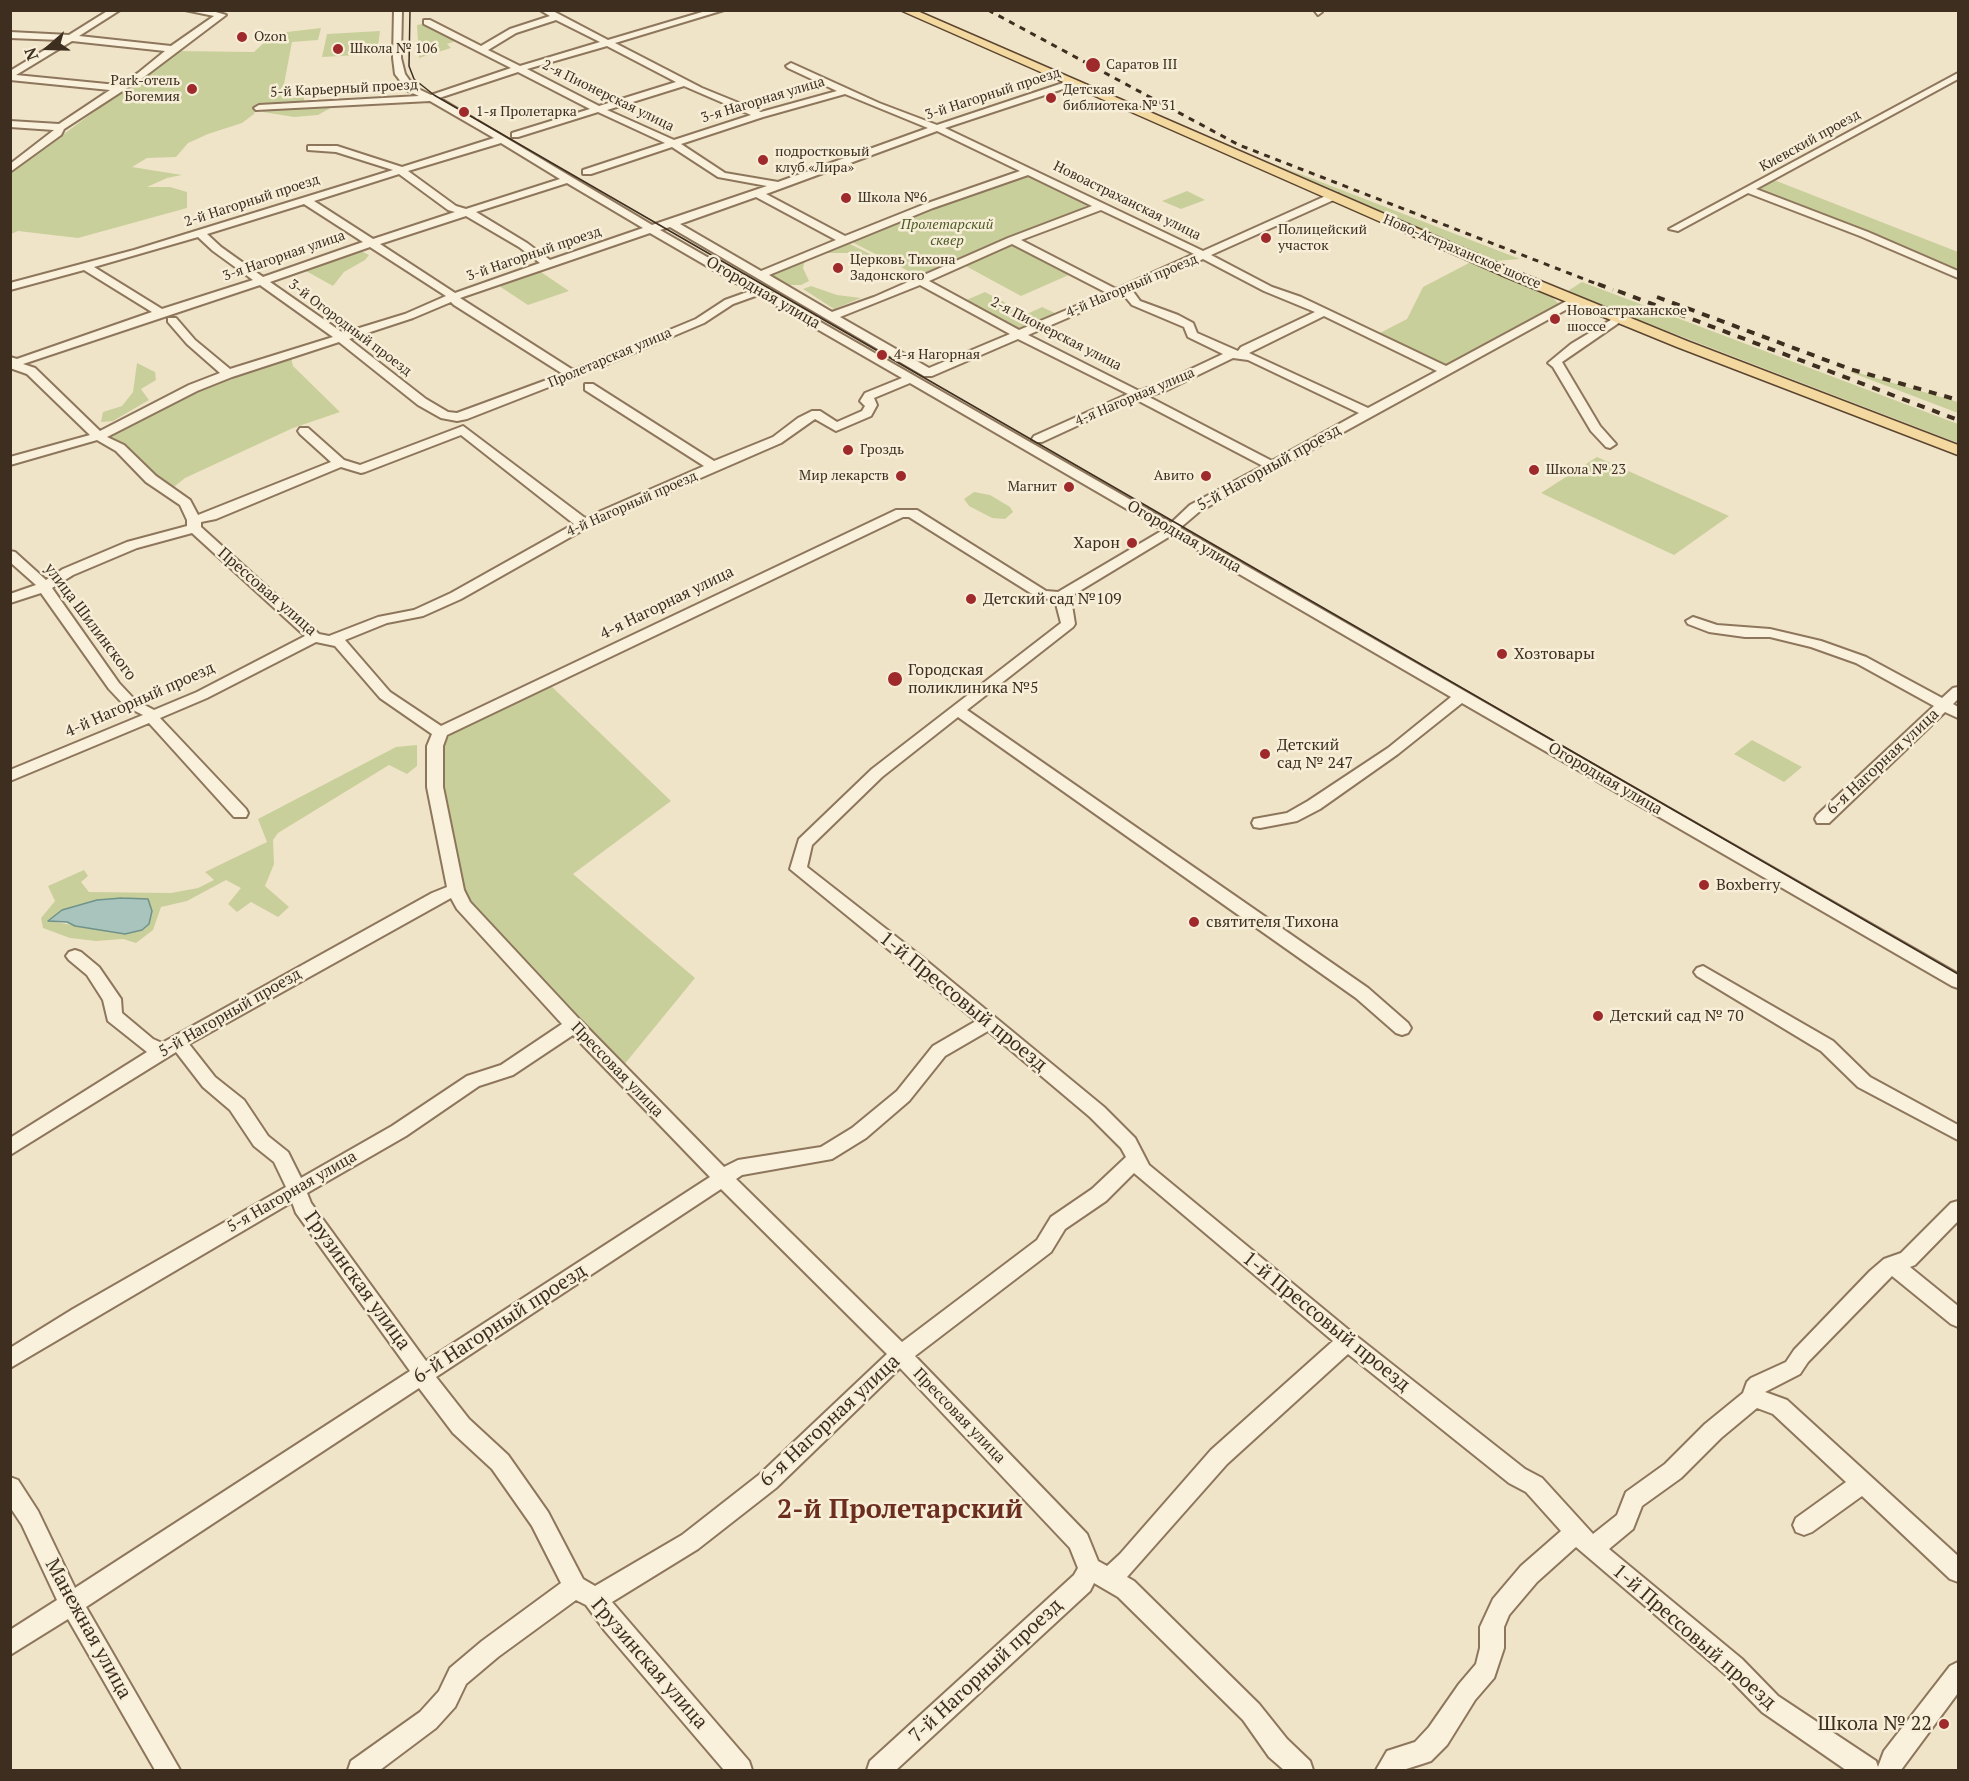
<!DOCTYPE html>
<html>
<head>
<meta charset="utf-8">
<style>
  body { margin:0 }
  #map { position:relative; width:1969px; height:1781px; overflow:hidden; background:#f0e4c8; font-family:"PT Serif",serif }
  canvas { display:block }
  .frame { position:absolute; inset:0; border:12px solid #3d2e20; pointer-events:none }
  .north { position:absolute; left:18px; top:18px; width:60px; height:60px; -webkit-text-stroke:4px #f7eed8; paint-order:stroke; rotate:250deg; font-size:16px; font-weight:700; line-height:24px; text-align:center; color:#3d2e20 }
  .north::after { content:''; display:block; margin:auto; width:21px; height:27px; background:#3d2e20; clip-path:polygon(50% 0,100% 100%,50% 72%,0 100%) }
</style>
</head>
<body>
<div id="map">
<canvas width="1969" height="1781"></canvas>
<div class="frame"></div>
<div class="north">N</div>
</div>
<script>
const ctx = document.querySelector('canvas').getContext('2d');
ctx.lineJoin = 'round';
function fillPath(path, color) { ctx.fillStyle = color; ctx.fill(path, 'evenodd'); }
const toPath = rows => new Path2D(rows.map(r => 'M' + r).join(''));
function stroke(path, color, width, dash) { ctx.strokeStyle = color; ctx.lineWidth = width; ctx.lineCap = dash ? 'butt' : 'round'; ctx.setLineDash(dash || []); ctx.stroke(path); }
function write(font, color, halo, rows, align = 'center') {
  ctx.font = font + ' "PT Serif",serif'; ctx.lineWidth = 5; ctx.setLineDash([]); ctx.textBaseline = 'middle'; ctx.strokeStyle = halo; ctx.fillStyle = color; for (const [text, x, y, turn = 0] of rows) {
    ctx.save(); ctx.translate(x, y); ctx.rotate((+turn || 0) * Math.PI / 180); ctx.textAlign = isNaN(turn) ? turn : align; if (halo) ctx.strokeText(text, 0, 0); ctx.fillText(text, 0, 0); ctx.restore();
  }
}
fillPath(toPath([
  [427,23,459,40,447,44,451,48,419,58,417,25],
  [321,28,318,40,292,42,282,95,304,94,304,101,326,100,336,105,318,115,294,117,263,112,266,105,257,103,254,114,242,123,208,134,188,143,176,157,147,158,132,167,182,175,167,178,147,187,170,187,187,192,187,208,78,238,18,231,11,234,11,173,171,55,177,51,254,52,267,40,287,32],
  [380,31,377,54,322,57,327,34],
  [1277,165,1520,259,1494,261],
  [1023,175,1031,176,1087,204,1082,210,918,276,850,241,962,195],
  [1774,180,1958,252,1958,273,1756,190],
  [1187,191,1205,200,1181,209,1162,201],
  [848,243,878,258,862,258,849,253,820,253],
  [1008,245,1013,245,1071,274,1021,296,962,264],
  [361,251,369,255,365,260,344,272,333,286,306,271],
  [805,260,803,268,809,281,801,285,788,285,770,275],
  [1471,262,1552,297,1559,304,1554,309,1448,366,1378,334,1407,319,1423,287],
  [538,270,569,291,528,305,496,284],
  [1582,282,1958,424,1958,443,1566,292],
  [811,286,837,295,861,298,834,309,803,289],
  [985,292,1027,314,1042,307,1057,314,1022,329,1015,330,964,301],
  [291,357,293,366,340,412,293,428,185,478,170,490,105,437,195,389],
  [137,363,155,372,156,380,141,389,149,400,113,421,101,422,103,412,122,406,133,392],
  [1852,371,1958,402,1958,413,1850,372],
  [1597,457,1729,516,1674,555,1541,493],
  [974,492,990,495,1010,507,1013,512,1005,519,992,518,969,506,964,499],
  [549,684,671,801,573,874,695,978,623,1066,473,904,463,885,440,785,443,746,450,734,460,725],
  [1752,740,1802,767,1784,782,1734,754],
  [417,745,417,766,407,774,389,765,278,833,273,840,274,864,265,886,289,907,278,917,251,902,237,912,228,904,241,888,226,880,187,901,161,907,153,930,136,943,123,939,96,941,70,938,43,928,41,918,55,901,48,886,84,870,88,876,81,882,89,892,171,893,198,888,214,880,205,872,267,842,258,819,396,747],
  [122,898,148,899,152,911,149,924,142,930,125,934,49,921,97,900]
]), '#c9cf9b');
const water = toPath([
  [122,898,148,899,152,911,149,924,142,930,125,934,75,926,67,922,48,921,62,910,97,900,122,898]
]);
fillPath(water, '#a9c4bc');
stroke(water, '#6f938a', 1.5);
const minor = toPath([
  [109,10,120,10,79,36,171,46,214,16,185,10,209,10,226,15,144,77,64,129,61,135,10,172,10,164,54,130,10,127,10,121,59,124,110,90,10,80,10,71,61,40,10,38,10,32,69,35,109,10],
  [72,41,165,51,138,73,117,85,16,75,72,41],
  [394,10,402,10,401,58,405,74,414,87,431,95,511,68,424,24,424,20,430,20,481,46,510,29,550,16,540,10,551,10,608,40,709,10,724,10,615,43,702,88,761,112,837,91,788,68,786,66,791,63,879,103,937,125,1069,81,1075,81,1075,85,945,128,1203,251,1330,194,1338,194,1338,198,1211,255,1272,287,1301,297,1446,366,1572,298,1580,298,1580,302,1200,511,1180,528,1958,974,1958,988,1952,986,1462,703,1398,754,1320,809,1297,821,1260,828,1254,827,1252,823,1254,819,1287,813,1308,801,1388,748,1451,697,1172,535,1068,598,1072,605,1075,624,1073,627,967,710,1368,988,1408,1023,1411,1028,1408,1033,1402,1035,1396,1033,1356,998,958,717,882,777,812,845,807,867,922,957,1104,1107,1135,1138,1149,1165,1355,1335,1525,1469,1542,1478,1593,1534,1617,1515,1626,1492,1665,1464,1705,1424,1743,1393,1747,1382,1751,1378,1786,1362,1794,1350,1870,1271,1884,1259,1901,1253,1951,1203,1958,1201,1958,1221,1915,1265,1910,1267,1958,1306,1958,1327,1951,1324,1892,1276,1808,1362,1800,1374,1765,1392,1787,1400,1958,1556,1958,1582,1950,1579,1862,1496,1812,1532,1804,1535,1796,1532,1793,1525,1796,1518,1846,1482,1773,1414,1757,1408,1721,1438,1681,1478,1642,1506,1633,1529,1609,1549,1742,1659,1778,1696,1876,1761,1878,1767,1884,1751,1950,1666,1958,1662,1958,1693,1901,1770,1846,1770,1762,1712,1726,1675,1576,1547,1537,1582,1509,1615,1504,1627,1504,1648,1494,1678,1475,1700,1447,1745,1431,1761,1422,1764,1403,1770,1376,1770,1387,1751,1415,1742,1429,1727,1459,1684,1476,1664,1480,1648,1480,1627,1493,1599,1521,1566,1561,1531,1526,1492,1509,1483,1348,1354,1227,1464,1127,1577,1134,1581,1259,1704,1287,1739,1310,1761,1313,1770,1284,1770,1269,1757,1243,1720,1118,1597,1094,1583,1090,1591,896,1770,867,1770,870,1761,1074,1575,1078,1568,1070,1548,900,1368,776,1488,698,1549,612,1602,749,1761,752,1770,724,1770,605,1631,586,1605,576,1600,498,1657,466,1684,455,1707,436,1728,380,1770,348,1770,351,1761,420,1712,439,1691,450,1668,482,1641,561,1583,532,1526,492,1469,453,1433,419,1388,86,1607,180,1770,155,1770,68,1619,10,1655,10,1630,57,1600,22,1525,10,1507,10,1477,18,1480,38,1511,75,1588,410,1371,296,1213,292,1202,10,1368,10,1348,73,1309,286,1187,274,1162,254,1146,230,1110,203,1087,176,1052,10,1155,10,1138,147,1052,108,1021,103,1000,87,975,69,960,66,956,69,952,75,950,81,952,99,967,121,999,122,1013,153,1039,162,1043,432,893,447,887,427,787,427,746,432,734,380,698,335,646,316,642,207,698,160,718,246,809,248,813,246,817,234,817,149,723,10,781,10,770,143,715,125,706,109,689,41,593,10,603,10,594,36,585,10,562,10,551,15,552,46,580,63,569,127,542,187,526,187,520,180,505,146,482,116,451,97,440,10,465,10,457,90,435,27,374,10,368,10,357,17,359,152,312,84,270,10,290,10,283,134,250,393,170,336,152,308,150,308,146,337,146,402,167,494,138,430,101,256,110,254,108,259,105,419,96,408,91,395,74,393,58,394,10],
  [556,20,600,42,520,66,488,50,516,33,556,20],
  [607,46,676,82,599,106,527,69,607,46],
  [518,72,590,109,512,133,512,137,518,137,598,112,665,143,583,170,583,174,591,174,672,147,718,177,767,186,652,225,439,98,518,72],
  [684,86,751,115,674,140,607,110,684,86],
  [845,94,928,128,778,182,725,173,681,144,763,117,845,94],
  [937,131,1020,171,925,204,845,236,766,194,937,131],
  [501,143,560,179,466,209,456,206,408,171,501,143],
  [399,174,448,210,455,212,373,239,314,201,399,174],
  [1028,175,1092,206,1008,238,874,297,832,312,769,275,933,208,1028,175],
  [567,183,643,228,550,260,527,243,476,212,567,183],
  [756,197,836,240,761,271,680,224,756,197],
  [304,204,363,242,263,277,221,247,207,234,304,204],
  [1101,210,1190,252,1194,254,1116,289,1021,240,1101,210],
  [466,216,519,247,540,263,455,293,380,244,466,216],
  [670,227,924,376,932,376,1018,339,1128,394,1034,436,1032,439,1034,442,1042,442,1135,399,1263,466,1190,505,1171,523,660,230,670,227],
  [650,233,750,291,725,300,696,319,573,370,460,298,650,233],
  [198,237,213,251,253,280,162,309,94,267,198,237],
  [1012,244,1107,293,1019,330,929,281,1012,244],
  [370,247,446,296,405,314,343,333,270,282,370,247],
  [1203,259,1264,291,1315,312,1241,347,1238,351,1197,333,1193,323,1178,315,1140,301,1132,290,1203,259],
  [260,285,333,337,230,369,195,340,176,318,168,318,168,322,187,344,220,373,189,385,100,431,35,368,23,364,260,285],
  [920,285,1010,334,929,368,840,317,920,285],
  [1123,294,1132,305,1184,327,1188,337,1223,354,1157,385,1139,391,1028,335,1123,294],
  [758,295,902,378,865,393,860,401,865,406,862,411,837,422,820,411,812,411,798,418,773,437,714,461,593,384,585,384,585,390,704,466,585,518,463,426,360,465,344,460,308,428,300,428,298,431,300,434,331,462,198,515,190,500,156,476,124,445,107,437,197,391,232,377,339,342,418,405,441,418,457,421,467,419,605,365,704,323,733,304,758,295],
  [451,302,454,305,563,374,457,413,448,412,426,399,349,339,413,318,451,302],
  [1324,316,1437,371,1368,408,1249,353,1324,316],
  [1233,358,1248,360,1359,413,1272,461,1147,396,1165,391,1233,358],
  [910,383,1163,530,1058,592,1046,591,917,510,896,510,441,726,390,692,345,640,387,623,423,616,461,599,590,526,781,443,815,419,836,431,871,416,877,405,874,398,910,383],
  [461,435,574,524,451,593,414,610,378,617,329,636,319,634,201,527,201,522,216,519,341,467,361,473,365,472,461,435],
  [903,517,909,517,1037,597,1055,600,1061,623,872,769,799,839,790,869,976,1021,933,1046,897,1091,852,1128,821,1147,738,1160,724,1167,580,1020,470,902,464,890,443,787,443,746,447,735,903,517],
  [192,533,305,636,197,692,154,710,135,700,119,683,52,588,73,575,137,548,192,533],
  [451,898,457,909,562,1024,501,1065,467,1076,392,1126,301,1178,288,1152,268,1136,244,1100,215,1077,189,1044,451,898],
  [988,1031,1090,1117,1121,1148,1126,1157,1092,1189,1051,1217,1037,1240,902,1342,736,1179,742,1175,832,1159,866,1138,909,1101,945,1056,988,1031],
  [573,1035,710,1177,426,1361,311,1203,307,1193,406,1136,479,1086,513,1075,573,1035],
  [1134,1173,1333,1341,1211,1450,1120,1554,1107,1566,1098,1561,1087,1534,915,1356,1051,1252,1065,1229,1106,1201,1134,1173],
  [721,1189,887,1354,760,1474,682,1535,595,1586,583,1579,548,1512,508,1455,469,1419,436,1377,721,1189],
  [1314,10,1322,10,1322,12,1318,15,1314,10],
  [1958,73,1958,79,1756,189,1868,232,1958,271,1958,278,1860,236,1748,193,1678,231,1669,229,1958,73],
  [1619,315,1623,316,1623,320,1562,362,1600,426,1616,444,1610,448,1606,447,1591,431,1553,367,1548,363,1571,344,1619,315],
  [1693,617,1717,625,1770,629,1821,641,1866,657,1942,698,1953,688,1958,687,1958,699,1953,704,1958,707,1958,718,1945,712,1829,823,1817,823,1815,819,1817,815,1934,706,1856,663,1811,647,1770,637,1745,637,1709,632,1688,624,1686,621,1693,617],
  [1703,966,1833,1041,1870,1077,1958,1125,1958,1140,1858,1087,1821,1051,1697,976,1694,972,1697,968,1703,966]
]);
const major = toPath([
  [900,10,915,10,1511,269,1687,341,1958,445,1958,455,1677,347,1501,275,900,10]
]);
stroke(minor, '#8d765c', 4);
stroke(major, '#5b4430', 3);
fillPath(minor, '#faf1dc');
fillPath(major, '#f3d9a0');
stroke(toPath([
  [410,10,409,66,414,79,434,95,1958,974]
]), '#3d2e20', 1.5);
stroke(toPath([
  [988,10,1239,145,1602,286]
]), '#3d2e20', 3, [6, 6]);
stroke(toPath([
  [1598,284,1613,290],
  [1618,291,1958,420],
  [1657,297,1850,369,1958,400]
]), '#3d2e20', 4, [8, 8]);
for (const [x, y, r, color] of [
  [242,37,6,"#9e2a2b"],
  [338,49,6,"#9e2a2b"],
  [1093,65,8,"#9e2a2b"],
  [192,89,6,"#9e2a2b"],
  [1051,98,6,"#9e2a2b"],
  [464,112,6,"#9e2a2b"],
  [763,160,6,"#9e2a2b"],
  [846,198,6,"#9e2a2b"],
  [1266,238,6,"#9e2a2b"],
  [838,268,6,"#9e2a2b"],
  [1555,319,6,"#9e2a2b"],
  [882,355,6,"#9e2a2b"],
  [848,450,6,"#9e2a2b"],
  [1534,470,6,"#9e2a2b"],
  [901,476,6,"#9e2a2b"],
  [1206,476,6,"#9e2a2b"],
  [1069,487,6,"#9e2a2b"],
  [1132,543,6,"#9e2a2b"],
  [971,599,6,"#9e2a2b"],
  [1502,654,6,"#9e2a2b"],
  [895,679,8,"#9e2a2b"],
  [1265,754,6,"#9e2a2b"],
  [1704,885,6,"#9e2a2b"],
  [1194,922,6,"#9e2a2b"],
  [1598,1016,6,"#9e2a2b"],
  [1944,1724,6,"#9e2a2b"]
]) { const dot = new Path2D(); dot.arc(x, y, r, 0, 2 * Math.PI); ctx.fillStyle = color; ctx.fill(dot); stroke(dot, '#f7eed8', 2); }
write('14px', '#3d2e20', '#f7eed8', [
  ["Ozon",254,37],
  ["Школа № 106",350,49],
  ["Саратов III",1106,65],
  ["Park-отель",180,81,"right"],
  ["Богемия",180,97,"right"],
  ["Детская",1063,90],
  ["библиотека № 31",1063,106],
  ["1-я Пролетарка",476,112],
  ["подростковый",775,152],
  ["клуб «Лира»",775,168],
  ["Школа №6",858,198],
  ["Полицейский",1278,230],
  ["участок",1278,246],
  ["Церковь Тихона",850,260],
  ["Задонского",850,276],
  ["Новоастраханское",1567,311],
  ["шоссе",1567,327],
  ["4-я Нагорная",894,355],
  ["Гроздь",860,450],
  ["Школа № 23",1546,470],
  ["Мир лекарств",889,476,"right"],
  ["Авито",1194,476,"right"],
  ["Магнит",1057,487,"right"]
], 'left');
write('14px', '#3d2e20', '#f7eed8', [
  ["5-й Карьерный проезд",344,89,-3],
  ["3-й Нагорный проезд",993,94,-18],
  ["2-я Пионерская улица",608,96,26],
  ["3-я Нагорная улица",763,100,-17],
  ["Киевский проезд",1810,141,-29],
  ["2-й Нагорный проезд",252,201,-18],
  ["Новоастраханская улица",1127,201,26],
  ["Ново-Астраханское шоссе",1462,252,23],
  ["3-й Нагорный проезд",534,254,-19],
  ["3-я Нагорная улица",284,256,-19],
  ["4-й Нагорный проезд",1132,286,-23],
  ["3-й Огородный проезд",350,328,37],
  ["2-я Пионерская улица",1056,334,27],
  ["Пролетарская улица",610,358,-23],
  ["4-я Нагорная улица",1135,397,-23],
  ["4-й Нагорный проезд",632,504,-24]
]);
write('italic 14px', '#4d5a26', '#f7eed8', [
  ["Пролетарский",947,225],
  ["сквер",947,241]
]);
write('16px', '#3d2e20', '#f7eed8', [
  ["Огородная улица",763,293,30],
  ["5-й Нагорный проезд",1269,468,-29],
  ["Огородная улица",1184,537,30],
  ["Прессовая улица",267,592,41],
  ["4-я Нагорная улица",667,603,-26],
  ["улица Шилинского",90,622,53],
  ["4-й Нагорный проезд",140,700,-24],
  ["6-я Нагорная улица",1883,762,-43],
  ["Огородная улица",1605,779,30],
  ["5-й Нагорный проезд",230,1013,-30],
  ["Прессовая улица",617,1070,46],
  ["5-я Нагорная улица",292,1192,-30],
  ["Прессовая улица",959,1416,46]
]);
write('16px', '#3d2e20', '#f7eed8', [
  ["Харон",1120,543,"right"],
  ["Детский сад №109",983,599],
  ["Хозтовары",1514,654],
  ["Городская",908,670],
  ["поликлиника №5",908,688],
  ["Детский",1277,745],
  ["сад № 247",1277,763],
  ["Boxberry",1716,885],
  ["святителя Тихона",1206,922],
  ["Детский сад № 70",1610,1016]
], 'left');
write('20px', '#3d2e20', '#f7eed8', [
  ["1-й Прессовый проезд",963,1002,39],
  ["Грузинская улица",357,1281,54],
  ["1-й Прессовый проезд",1326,1322,39],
  ["6-й Нагорный проезд",500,1324,-33],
  ["6-я Нагорная улица",830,1421,-43],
  ["Манежная улица",88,1629,61],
  ["1-й Прессовый проезд",1694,1637,41],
  ["Грузинская улица",649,1664,49],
  ["7-й Нагорный проезд",986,1671,-43]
]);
write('20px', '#3d2e20', '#f7eed8', [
  ["Школа № 22",1932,1724]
], 'right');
write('bold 27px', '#6b2e1e', '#f7eed8', [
  ["2-й Пролетарский",900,1510]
]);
</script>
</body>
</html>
